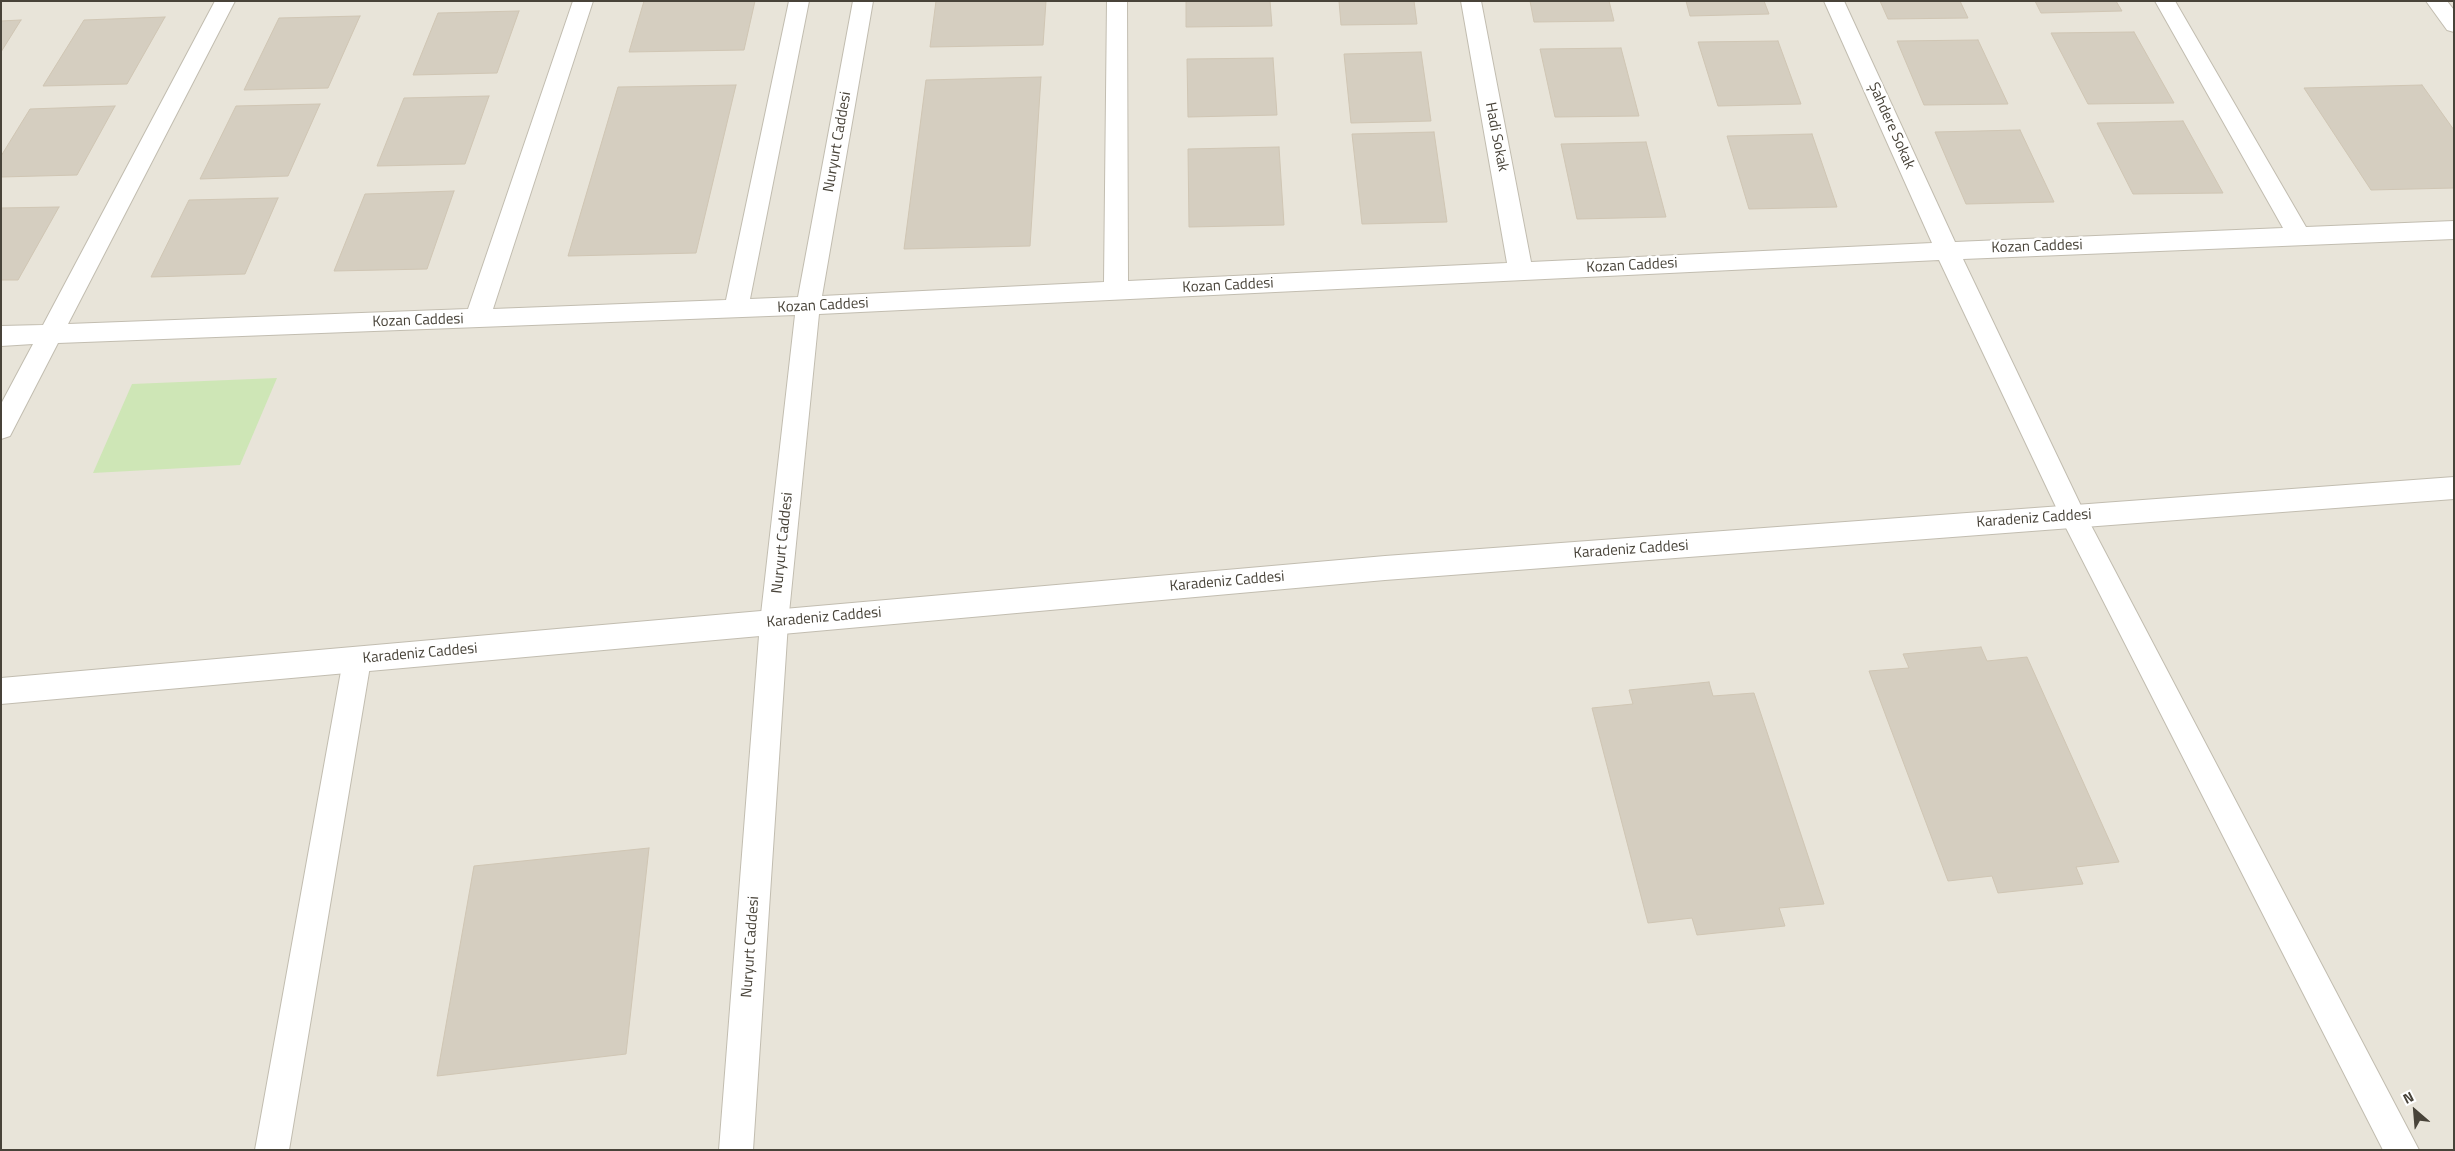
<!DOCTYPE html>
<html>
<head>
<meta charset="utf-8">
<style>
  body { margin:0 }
  #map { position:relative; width:2455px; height:1151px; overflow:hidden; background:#f4f2ea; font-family:"Titillium Web",sans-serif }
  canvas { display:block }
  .frame { position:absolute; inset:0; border:2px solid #484339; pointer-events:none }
  .north { position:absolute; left:2390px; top:1086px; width:50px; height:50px; -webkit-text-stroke:4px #fff; paint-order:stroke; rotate:333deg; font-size:14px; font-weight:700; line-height:20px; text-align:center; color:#484339 }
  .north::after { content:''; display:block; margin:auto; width:18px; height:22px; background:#484339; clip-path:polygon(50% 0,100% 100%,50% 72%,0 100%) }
</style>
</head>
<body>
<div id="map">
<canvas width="2455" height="1151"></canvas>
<div class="frame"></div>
<div class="north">N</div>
</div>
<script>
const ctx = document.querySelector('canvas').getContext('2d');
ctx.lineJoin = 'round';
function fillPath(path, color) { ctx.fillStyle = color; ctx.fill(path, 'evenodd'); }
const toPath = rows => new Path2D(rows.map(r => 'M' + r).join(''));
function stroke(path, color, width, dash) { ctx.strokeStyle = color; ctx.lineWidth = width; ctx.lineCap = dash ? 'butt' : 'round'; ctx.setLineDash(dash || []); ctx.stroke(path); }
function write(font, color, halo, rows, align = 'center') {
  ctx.font = font + ' "Titillium Web",sans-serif'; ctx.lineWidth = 5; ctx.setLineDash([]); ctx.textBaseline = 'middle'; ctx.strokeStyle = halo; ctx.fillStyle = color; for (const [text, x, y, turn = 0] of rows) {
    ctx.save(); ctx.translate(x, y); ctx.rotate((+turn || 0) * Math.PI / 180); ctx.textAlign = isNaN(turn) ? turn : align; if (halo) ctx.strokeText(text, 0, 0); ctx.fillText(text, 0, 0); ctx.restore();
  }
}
fillPath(toPath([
  [1,1,2454,1,2454,1150,1,1150]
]), '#e8e4d9');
fillPath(toPath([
  [277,378,240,465,93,473,132,384]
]), '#cee6b6');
const building = toPath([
  [644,1,755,1,744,50,629,52,644,1],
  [936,1,1046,1,1043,45,930,47,936,1],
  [1186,1,1270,1,1272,26,1186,27,1186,1],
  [1339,1,1414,1,1417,24,1341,25,1339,1],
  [1530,1,1609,1,1614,21,1534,22,1530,1],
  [1686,1,1764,1,1769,14,1690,16,1686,1],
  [1880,1,1960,1,1968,18,1888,19,1880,1],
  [2035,1,2116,1,2122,11,2041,13,2035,1],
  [519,11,497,73,413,75,438,13,519,11],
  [360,16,328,88,244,90,279,18,360,16],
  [165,17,127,84,43,86,84,20,165,17],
  [21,20,1,52,1,21,21,20],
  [2134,32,2174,103,2088,104,2051,33,2134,32],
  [1978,40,2008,104,1924,105,1897,41,1978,40],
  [1778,41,1801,104,1718,106,1698,42,1778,41],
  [1621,48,1639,116,1555,117,1540,49,1621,48],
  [1421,52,1431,121,1351,123,1344,54,1421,52],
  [1273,58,1277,115,1188,117,1187,59,1273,58],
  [1041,77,1030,246,904,249,926,80,1041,77],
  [736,85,696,253,568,256,618,87,736,85],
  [2422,85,2454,130,2454,188,2371,190,2304,88,2422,85],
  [489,96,465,164,377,166,404,98,489,96],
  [320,104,288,176,200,179,236,106,320,104],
  [115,106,77,175,1,177,1,156,30,109,115,106],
  [2183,121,2223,193,2133,194,2097,123,2183,121],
  [2020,130,2054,202,1966,204,1935,132,2020,130],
  [1434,132,1447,222,1362,224,1352,134,1434,132],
  [1812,134,1837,207,1749,209,1727,136,1812,134],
  [1646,142,1666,217,1577,219,1561,144,1646,142],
  [1279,147,1284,225,1189,227,1188,149,1279,147],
  [454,191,427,269,334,271,365,194,454,191],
  [278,198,245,274,151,277,189,200,278,198],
  [59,207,18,280,1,280,1,208,59,207],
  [1981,647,1987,661,2027,657,2119,862,2076,867,2083,884,1998,893,1992,876,1948,881,1869,671,1909,668,1903,654,1981,647],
  [1709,682,1713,696,1754,693,1824,904,1779,908,1785,926,1697,935,1692,918,1648,923,1592,708,1633,704,1629,690,1709,682],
  [649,848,626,1054,437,1076,474,866,649,848]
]);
fillPath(building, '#d5cec0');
stroke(building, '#d0c6b4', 1);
const minor = toPath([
  [215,1,235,1,68,324,468,309,573,1,593,1,493,309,726,300,789,1,809,1,750,299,798,297,853,1,873,1,822,296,1104,282,1107,1,1127,1,1128,281,1507,263,1461,1,1481,1,1531,262,1932,243,1824,1,1844,1,1955,242,2283,228,2155,1,2175,1,2306,227,2454,221,2454,239,1963,259,2083,510,2419,1150,2383,1150,2064,524,1939,260,819,314,788,623,753,1150,719,1150,760,623,795,315,58,343,10,436,1,439,1,404,33,344,1,346,1,326,43,325,215,1],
  [2426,1,2447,1,2454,10,2454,32,2447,30,2426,1],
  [357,647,367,651,371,660,289,1150,255,1150,343,660,347,651,357,647]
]);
const tertiary = toPath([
  [2454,477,2454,499,1385,580,1,704,1,678,1385,556,2454,477]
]);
stroke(minor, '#c2bdb0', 2);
stroke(tertiary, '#c2bdb0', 2);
fillPath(minor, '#fff');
fillPath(tertiary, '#fff');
write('15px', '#484339', '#fff', [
  ["Şahdere Sokak",1891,126,66],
  ["Hadi Sokak",1496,137,79],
  ["Nuryurt Caddesi",838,142,-80],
  ["Kozan Caddesi",2037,247,-2],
  ["Kozan Caddesi",1632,266,-3],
  ["Kozan Caddesi",1228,286,-3],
  ["Kozan Caddesi",823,306,-3],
  ["Kozan Caddesi",418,321,-2],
  ["Karadeniz Caddesi",2034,519,-4],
  ["Nuryurt Caddesi",783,543,-84],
  ["Karadeniz Caddesi",1631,550,-4],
  ["Karadeniz Caddesi",1227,582,-5],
  ["Karadeniz Caddesi",824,618,-5],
  ["Karadeniz Caddesi",420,654,-5],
  ["Nuryurt Caddesi",751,947,-86]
]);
</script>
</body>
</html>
